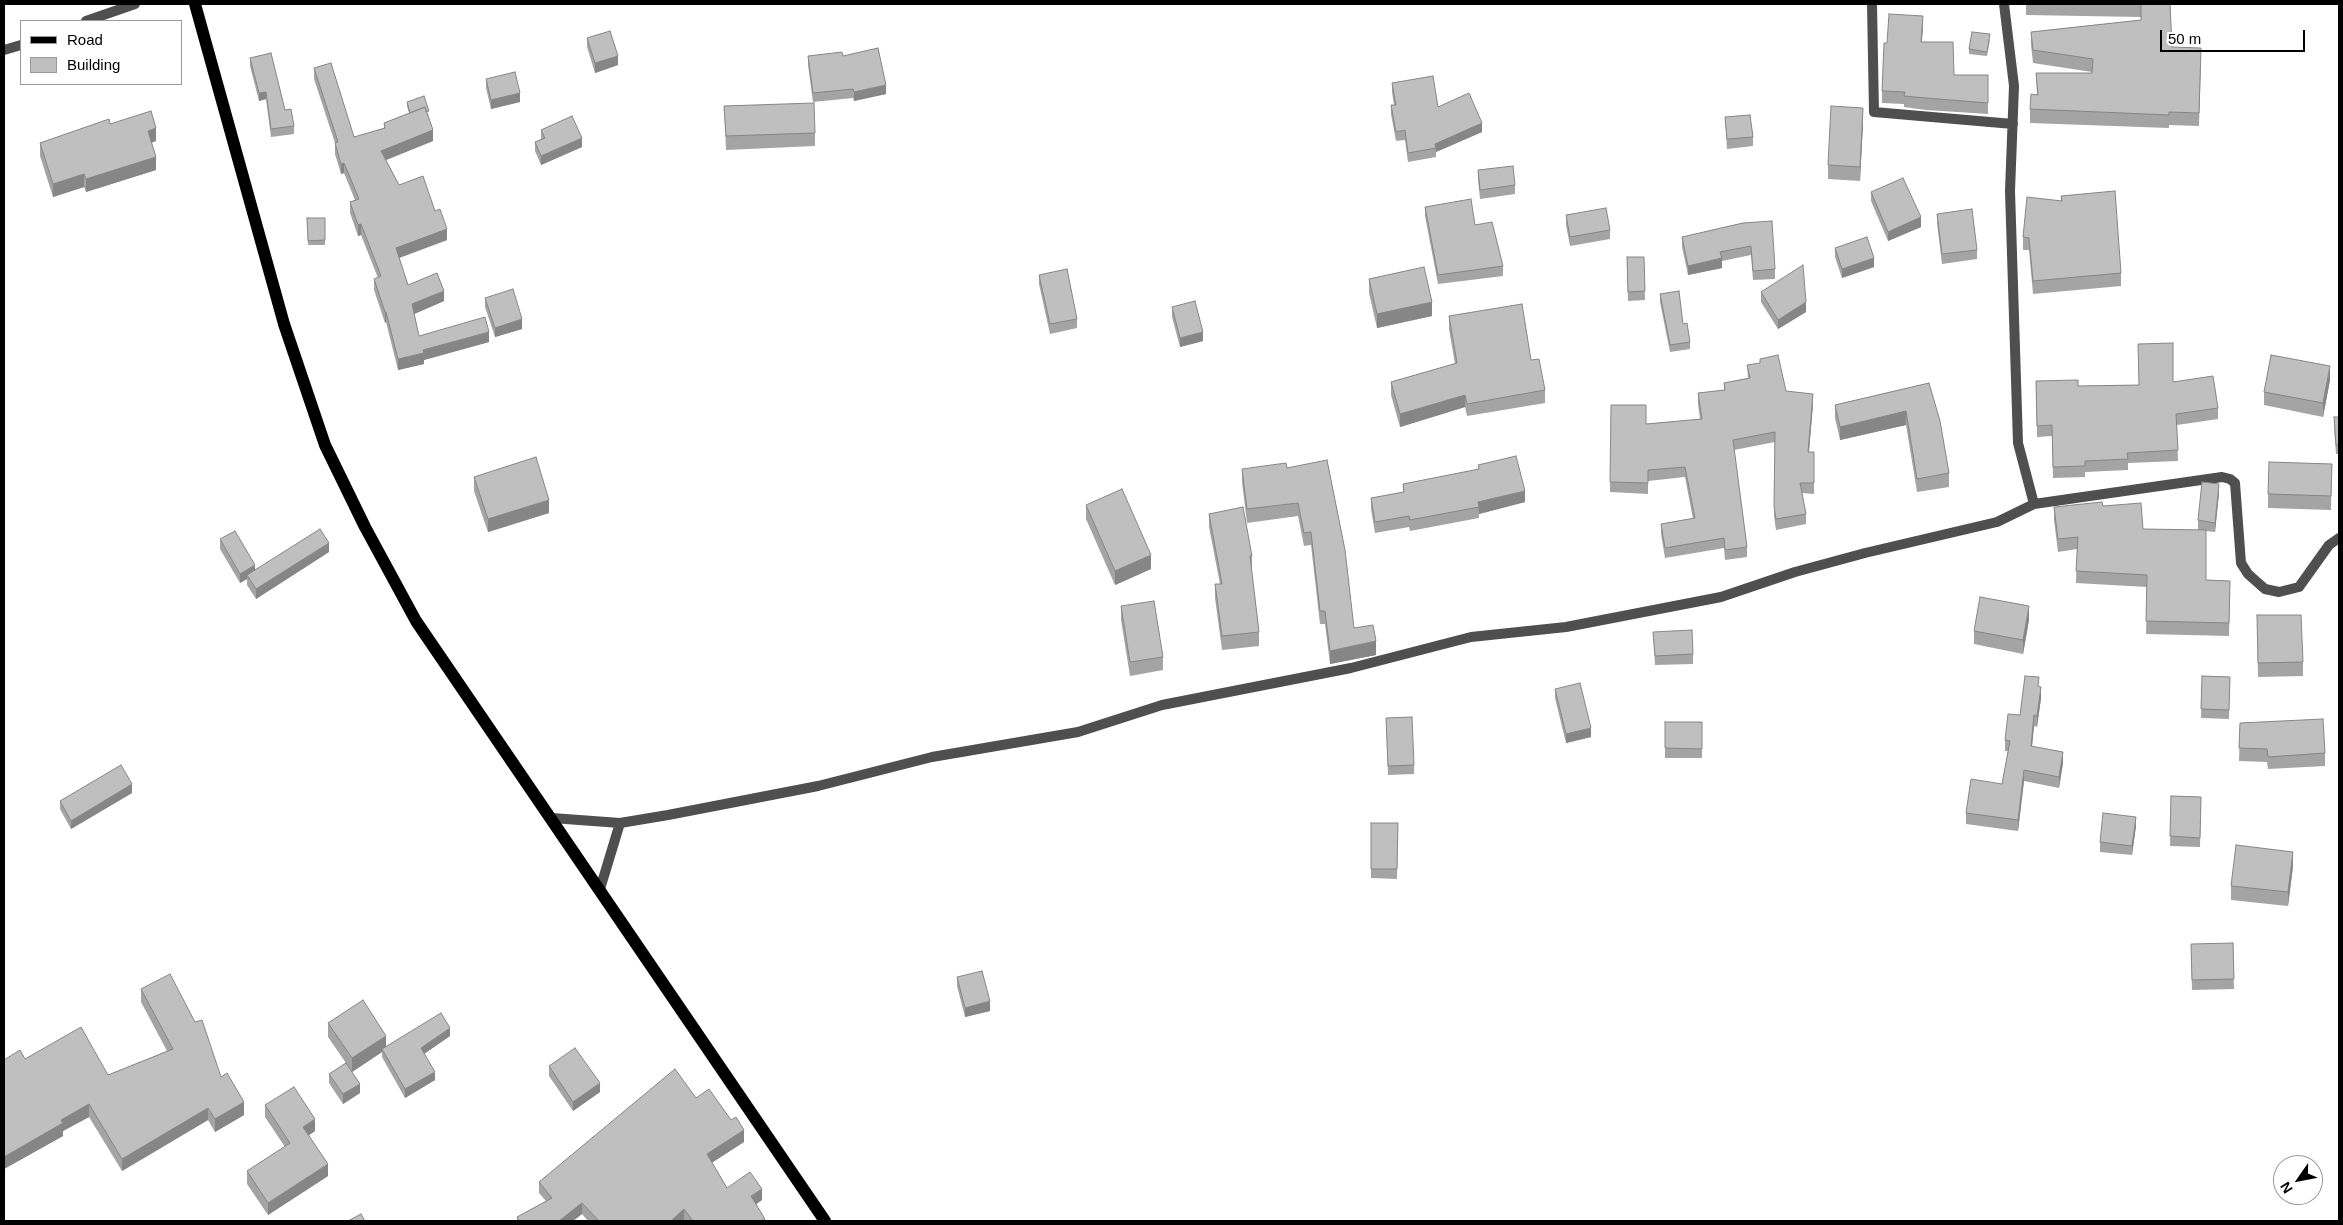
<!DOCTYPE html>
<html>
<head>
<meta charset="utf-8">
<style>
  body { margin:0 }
  #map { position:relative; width:2343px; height:1225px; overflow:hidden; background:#fff; font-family:Arial,sans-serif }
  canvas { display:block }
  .frame { position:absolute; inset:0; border:5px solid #000; pointer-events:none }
  .legend { position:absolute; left:20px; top:20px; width:162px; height:65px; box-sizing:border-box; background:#fff; border:1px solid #999; margin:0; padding:6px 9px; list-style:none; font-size:15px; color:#000 }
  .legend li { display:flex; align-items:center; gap:10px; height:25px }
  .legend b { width:25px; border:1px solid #999 }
  .north { position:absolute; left:2273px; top:1155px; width:50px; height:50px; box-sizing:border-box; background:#fff; border:1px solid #999; border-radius:50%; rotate:237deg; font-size:14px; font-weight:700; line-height:20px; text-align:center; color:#000 }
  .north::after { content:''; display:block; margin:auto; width:18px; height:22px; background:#000; clip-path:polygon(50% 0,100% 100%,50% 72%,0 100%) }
  .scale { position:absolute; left:2160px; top:30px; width:145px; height:22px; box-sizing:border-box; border:2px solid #000; border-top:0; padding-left:6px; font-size:15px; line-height:18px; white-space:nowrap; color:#000; -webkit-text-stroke:4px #fff; paint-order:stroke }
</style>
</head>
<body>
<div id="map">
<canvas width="2343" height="1225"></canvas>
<div class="frame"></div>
<ul class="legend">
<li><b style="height:6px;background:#000"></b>Road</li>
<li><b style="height:14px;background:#bfbfbf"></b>Building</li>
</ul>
<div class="north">N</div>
<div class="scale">50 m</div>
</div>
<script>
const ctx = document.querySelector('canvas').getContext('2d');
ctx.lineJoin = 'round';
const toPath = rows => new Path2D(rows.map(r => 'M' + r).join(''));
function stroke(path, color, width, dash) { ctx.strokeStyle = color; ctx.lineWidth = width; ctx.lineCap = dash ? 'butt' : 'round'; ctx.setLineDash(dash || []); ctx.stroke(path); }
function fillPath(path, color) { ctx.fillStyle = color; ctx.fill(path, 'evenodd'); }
stroke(toPath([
  [1872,4,1874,112,2013,124],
  [2004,4,2014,86,2010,191,2018,443,2034,504,2222,477,2230,479,2235,483,2241,563,2248,574,2265,589,2279,592,2299,587,2329,545,2339,538],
  [86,21,135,4],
  [4,50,21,45],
  [552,818,620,823,668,815,818,786,932,757,1078,732,1162,705,1351,668,1471,637,1566,627,1721,597,1795,572,1865,553,1997,522,2034,504],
  [600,889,620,823]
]), '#4f4f4f', 10);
stroke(toPath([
  [195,4,284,324,325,445,365,527,416,621,825,1221]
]), '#000', 12);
fillPath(toPath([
  [2026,4,2170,4,2172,47,2201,62,2199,126,2169,125,2169,128,2030,123,2030,109,2037,95,2036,73,2092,73,2092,72,2033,63,2031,45,2031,32,2141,20,2141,17,2026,15],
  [1923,27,1921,42,1954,75,1988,75,1988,114,1926,110,1904,107,1904,104,1882,103,1882,91,1887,43],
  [587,38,618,65,595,73,587,47],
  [1990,39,1987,56,1969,54,1969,49],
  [808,56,843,56,886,94,854,101,853,98,813,102,808,65],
  [250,58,294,126,294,134,271,137,266,99,259,101,250,66],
  [314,68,354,137,384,128,384,123,409,113,407,106,407,102,429,115,428,116,433,141,386,160,399,185,435,211,447,240,399,258,408,285,444,301,414,314,419,336,489,342,424,360,424,364,398,370,386,322,385,323,374,290,374,279,378,278,361,235,358,236,350,213,350,202,355,200,344,173,341,174,335,154,335,143,314,79],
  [486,79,520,102,491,109,486,88],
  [1392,83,1438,107,1482,132,1436,152,1436,157,1408,162,1405,140,1396,141,1391,114,1391,105,1394,105,1392,92],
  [724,106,815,133,815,146,726,150],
  [1725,117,1753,137,1753,146,1727,149],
  [1863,122,1860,181,1828,179,1828,165],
  [110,124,156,141,151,143,156,170,86,192,84,187,53,197,40,156,40,143],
  [541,130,582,147,541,165,535,151,535,142,541,139],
  [1478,170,1515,185,1515,194,1480,199,1478,179],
  [1871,192,1921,227,1888,241,1871,201],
  [2061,196,2121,273,2121,286,2033,294,2029,250,2023,250,2023,237,2061,201],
  [1425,207,1475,225,1503,266,1503,276,1438,284,1425,216],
  [1937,214,1977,250,1977,259,1942,264,1937,223],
  [1566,215,1610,230,1610,239,1570,246,1566,225],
  [307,218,325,218,325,245,308,245],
  [1743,223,1775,269,1775,279,1753,280,1751,255,1722,261,1722,268,1688,275,1682,247,1682,237],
  [1835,248,1874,267,1842,278,1835,257],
  [1627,257,1644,257,1645,300,1628,301],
  [1039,275,1077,319,1077,328,1050,334,1039,284],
  [1369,279,1432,316,1377,328,1369,293],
  [1761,292,1806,312,1778,329,1761,302],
  [1660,294,1683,324,1690,342,1690,349,1670,352,1660,302],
  [485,298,522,329,495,337,485,307],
  [1172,307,1203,341,1180,347,1172,317],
  [1449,316,1531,360,1545,390,1545,403,1467,416,1465,407,1400,427,1391,395,1391,382,1455,364,1449,329],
  [1747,365,1786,391,1813,404,1809,452,1814,452,1814,494,1802,493,1806,514,1806,524,1776,530,1774,516,1775,442,1734,450,1747,547,1747,557,1725,560,1724,548,1665,558,1661,534,1661,524,1693,519,1685,477,1648,481,1648,494,1610,492,1610,482,1646,424,1700,419,1698,404,1698,393,1724,390,1724,383,1748,378],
  [2330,380,2323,417,2264,405,2264,392],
  [2036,381,2078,386,2139,385,2173,382,2218,408,2218,419,2177,425,2178,461,2128,463,2128,470,2085,472,2085,477,2053,478,2052,436,2037,437],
  [1929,383,1949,473,1949,487,1917,492,1906,425,1840,440,1835,418,1835,405],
  [2334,417,2339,417,2339,454,2336,454,2334,427],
  [2332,464,2331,510,2268,508,2268,494],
  [1478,465,1525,502,1479,514,1479,518,1410,531,1409,527,1375,533,1371,509,1371,498,1403,492,1403,484,1478,470],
  [1287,468,1354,628,1376,655,1330,664,1325,624,1320,624,1311,545,1304,546,1298,516,1247,523,1242,482,1242,469],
  [474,477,549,513,488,532,474,491],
  [2219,493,2215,532,2206,531,2206,580,2230,581,2229,636,2146,634,2147,587,2076,583,2077,549,2058,552,2054,520,2054,507,2103,506,2143,529,2198,530,2198,520],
  [1086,505,1151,569,1115,585,1086,519],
  [1209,514,1252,556,1252,569,1251,569,1259,632,1259,646,1222,650,1215,598,1215,584,1220,584,1209,527],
  [220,539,255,570,329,552,256,599,247,585,247,579,240,583,220,549],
  [1121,606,1163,657,1163,670,1130,676,1121,620],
  [2257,615,2303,662,2303,676,2258,677],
  [2029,620,2023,654,1974,644,1974,631],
  [1653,632,1693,654,1693,664,1655,665],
  [2202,676,2230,677,2229,719,2201,718],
  [2039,687,2041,698,2037,727,2034,726,2032,746,2063,763,2059,788,2024,781,2018,831,1966,824,1966,813,2002,784,2008,751,2005,751,2005,740,2020,715],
  [1555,689,1591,737,1566,743,1555,698],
  [1386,718,1414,765,1414,774,1388,775],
  [1665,722,1702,722,1702,758,1665,758],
  [2240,723,2325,753,2325,766,2268,769,2267,762,2239,761],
  [132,793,71,829,60,809,60,801],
  [2171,796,2201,797,2200,847,2170,846],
  [1371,823,1398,823,1397,879,1371,878],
  [2136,826,2132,855,2100,852,2100,842],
  [2293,866,2288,906,2231,900,2231,886],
  [2233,943,2234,989,2192,990,2191,954],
  [957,977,990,1011,965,1017,957,986],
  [141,989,221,1077,244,1115,215,1132,208,1120,122,1171,89,1117,63,1131,63,1136,4,1169,4,1060,25,1059,108,1075,167,1051,141,1002],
  [328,1023,386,1046,450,1036,424,1054,435,1080,405,1098,382,1057,382,1052,352,1072,360,1093,343,1104,329,1083,329,1074,346,1063,328,1037],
  [549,1066,600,1092,573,1111,549,1076],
  [696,1098,744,1142,712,1162,727,1188,762,1200,756,1204,765,1221,685,1221,684,1220,683,1221,588,1221,582,1214,573,1221,517,1221,517,1217,546,1201,539,1193,539,1182],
  [265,1105,315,1131,309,1135,328,1176,268,1215,247,1184,247,1171,285,1147,265,1117]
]), '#a4a4a4');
fillPath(toPath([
  [1923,16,1923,27,1921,54,1921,42],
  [618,56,618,65,595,73,595,63],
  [886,85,886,94,854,101,854,92],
  [266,92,266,99,259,101,259,93],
  [520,93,520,102,491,109,491,100],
  [1863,108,1863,122,1860,181,1860,167],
  [1482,123,1482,132,1436,152,1435,144],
  [156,128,156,141,148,144,148,131],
  [433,130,433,141,381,162,381,151],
  [582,138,582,147,541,165,541,156],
  [156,157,156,170,86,192,86,179],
  [344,163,344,173,341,174,341,164],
  [84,174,84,187,53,197,53,184],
  [1921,217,1921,227,1888,241,1888,232],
  [361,224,361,235,358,236,358,225],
  [447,229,447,240,396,259,396,248],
  [1722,258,1722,268,1688,275,1688,266],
  [1874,258,1874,267,1842,278,1842,269],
  [444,291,444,301,412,315,412,304],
  [1432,302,1432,316,1377,328,1377,314],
  [1806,302,1806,312,1778,329,1778,320],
  [385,312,386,312,386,322,385,323],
  [522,319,522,329,495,337,495,328],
  [489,332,489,342,424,360,424,364,398,370,398,359,423,350],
  [1203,332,1203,341,1180,347,1180,338],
  [2330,366,2330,380,2323,417,2323,403],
  [1813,394,1813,404,1808,462,1808,452],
  [1465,395,1465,407,1400,427,1400,414],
  [1906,411,1906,425,1840,440,1840,427],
  [2219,484,2219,493,2215,532,2215,523],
  [1525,491,1525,502,1479,514,1478,502],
  [549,500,549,513,488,532,488,519],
  [329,543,329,552,256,599,256,589],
  [1151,555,1151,569,1115,585,1115,571],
  [255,565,255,574,247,575,247,579,240,583,240,574],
  [2029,606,2029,620,2023,654,2023,640],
  [1376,641,1376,655,1330,664,1330,651],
  [2041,687,2041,698,2037,727,2037,716],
  [2034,715,2034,726,2031,757,2031,746],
  [1591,728,1591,737,1566,743,1566,734],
  [2063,752,2063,763,2059,788,2059,777],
  [2024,770,2024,781,2018,831,2018,820],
  [132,784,132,793,71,829,71,821],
  [2136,817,2136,826,2132,855,2132,846],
  [2293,852,2293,866,2288,906,2288,892],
  [990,1001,990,1011,965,1017,965,1008],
  [450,1028,450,1036,421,1056,421,1048],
  [386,1036,386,1050,382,1049,382,1052,352,1072,352,1058],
  [435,1072,435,1080,405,1098,405,1089],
  [600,1083,600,1092,573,1111,573,1102],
  [360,1084,360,1093,343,1104,343,1094],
  [244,1102,244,1115,215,1132,215,1119],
  [89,1104,89,1117,63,1131,63,1136,4,1169,4,1157,61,1120],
  [208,1108,208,1120,122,1171,122,1159],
  [315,1119,315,1131,303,1139,303,1127],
  [744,1130,744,1142,707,1166,707,1154],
  [328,1164,328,1176,268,1215,268,1203],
  [762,1189,762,1200,751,1208,751,1196],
  [582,1203,582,1214,573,1221,559,1221],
  [684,1209,684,1220,683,1221,671,1221]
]), '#868686');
const building = toPath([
  [2115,4,2170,4,2172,47,2201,48,2199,113,2169,112,2169,115,2030,109,2031,94,2038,95,2036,73,2092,73,2093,59,2033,50,2031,32,2141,20,2141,4,2115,4],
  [1889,14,1923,16,1921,42,1953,42,1954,75,1988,75,1988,103,1926,98,1904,96,1905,92,1882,91,1884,43,1887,43,1889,14],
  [610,31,618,56,595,63,587,38,610,31],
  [1972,32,1990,34,1987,52,1969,49,1972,32],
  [878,48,886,85,854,92,853,89,813,93,808,56,842,52,843,56,878,48],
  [271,53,285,110,291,109,294,126,271,129,266,92,259,93,250,58,271,53],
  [331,63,354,137,385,128,384,123,425,107,433,130,381,151,399,185,423,176,435,211,440,209,447,229,396,248,408,285,437,273,444,291,412,304,419,336,485,317,489,332,423,350,424,353,398,359,386,312,385,312,374,279,381,276,361,224,358,225,350,202,359,199,344,163,341,164,335,143,338,142,314,68,331,63],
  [515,72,520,93,491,100,486,79,515,72],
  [1433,76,1438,107,1469,93,1482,123,1435,144,1436,148,1408,153,1405,130,1396,132,1391,105,1396,105,1392,83,1433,76],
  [424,96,429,111,426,112,425,107,410,113,407,102,424,96],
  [814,103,815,133,726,136,724,106,814,103],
  [1831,106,1863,108,1860,167,1828,165,1831,106],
  [151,111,156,128,148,131,156,157,86,179,84,174,53,184,40,143,109,119,110,124,151,111],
  [1750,115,1753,137,1727,139,1725,117,1750,115],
  [572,116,582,138,541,156,535,142,545,138,541,130,572,116],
  [1513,166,1515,185,1480,190,1478,170,1513,166],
  [1903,178,1921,217,1888,232,1871,192,1903,178],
  [2115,191,2121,273,2033,281,2029,238,2023,237,2027,197,2062,201,2061,196,2115,191],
  [1471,199,1475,225,1492,222,1503,266,1438,275,1425,207,1471,199],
  [1606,208,1610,230,1570,237,1566,215,1606,208],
  [1972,209,1977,250,1942,254,1937,214,1972,209],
  [307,218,325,218,325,240,308,241,307,218],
  [1772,221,1775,269,1753,271,1751,246,1720,252,1722,258,1688,266,1682,237,1743,223,1772,221],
  [1867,237,1874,258,1842,269,1835,248,1867,237],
  [1627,257,1644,257,1645,291,1628,292,1627,257],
  [1803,265,1806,302,1778,320,1761,292,1803,265],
  [1424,267,1432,302,1377,314,1369,279,1424,267],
  [1067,269,1077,319,1050,324,1039,275,1067,269],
  [513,289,522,319,495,328,485,298,513,289],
  [1679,291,1683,324,1687,323,1690,342,1670,345,1660,294,1679,291],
  [1195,301,1203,332,1180,338,1172,307,1195,301],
  [1522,304,1531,360,1539,359,1545,390,1467,404,1465,395,1400,414,1391,382,1457,363,1449,316,1522,304],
  [2173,343,2173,382,2213,376,2218,408,2176,414,2178,450,2127,453,2128,459,2085,461,2085,466,2053,467,2052,425,2037,426,2036,381,2078,380,2078,386,2139,385,2138,344,2173,343],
  [1778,355,1786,391,1813,394,1808,452,1814,452,1814,483,1800,483,1806,514,1776,519,1774,506,1775,432,1733,440,1747,547,1725,550,1724,538,1665,548,1661,524,1695,518,1685,467,1648,470,1648,483,1610,482,1611,405,1646,405,1646,424,1702,419,1698,393,1725,390,1724,383,1750,378,1747,365,1760,363,1760,359,1778,355],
  [2271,355,2330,366,2323,403,2264,392,2271,355],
  [1929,383,1940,421,1949,473,1917,479,1906,411,1840,427,1835,405,1929,383],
  [2334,417,2339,417,2339,444,2336,445,2334,417],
  [1516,456,1525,491,1478,502,1479,507,1410,520,1409,516,1375,522,1371,498,1404,492,1403,484,1479,469,1478,465,1516,456],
  [536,457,549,500,488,519,474,477,536,457],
  [1327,460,1345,550,1354,628,1373,625,1376,641,1330,651,1325,611,1320,611,1311,532,1304,533,1298,503,1247,509,1242,469,1286,463,1287,468,1327,460],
  [2269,462,2332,464,2331,496,2268,494,2269,462],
  [2202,482,2219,484,2215,523,2198,520,2202,482],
  [1122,489,1151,555,1115,571,1086,505,1122,489],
  [2102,502,2103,506,2141,503,2143,529,2206,530,2206,580,2230,581,2229,623,2146,621,2147,575,2076,571,2078,537,2058,539,2054,507,2102,502],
  [1243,507,1252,556,1250,556,1259,632,1222,636,1215,584,1222,584,1209,514,1243,507],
  [320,529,329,543,256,589,247,575,320,529],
  [235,531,255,565,240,574,220,539,235,531],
  [1980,597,2029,606,2023,640,1974,631,1980,597],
  [1154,601,1163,657,1130,662,1121,606,1154,601],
  [2257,615,2301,615,2303,662,2258,663,2257,615],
  [1692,630,1693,654,1655,656,1653,632,1692,630],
  [2025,676,2039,677,2038,686,2041,687,2037,716,2034,715,2031,746,2063,752,2059,777,2024,770,2018,820,1966,813,1971,779,2002,784,2010,741,2005,740,2008,714,2020,715,2025,676],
  [2202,676,2230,677,2229,710,2201,709,2202,676],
  [1580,683,1591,728,1566,734,1555,689,1580,683],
  [1412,717,1414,765,1388,766,1386,718,1412,717],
  [2323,719,2325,753,2268,757,2267,749,2239,748,2240,723,2323,719],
  [1665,722,1702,722,1702,749,1665,748,1665,722],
  [121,765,132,784,71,821,60,801,121,765],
  [2171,796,2201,797,2200,838,2170,836,2171,796],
  [2103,813,2136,817,2132,846,2100,842,2103,813],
  [1371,823,1398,823,1397,869,1371,869,1371,823],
  [2236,845,2293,852,2288,892,2231,886,2236,845],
  [2233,943,2234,979,2192,980,2191,944,2233,943],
  [982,971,990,1001,965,1008,957,977,982,971],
  [170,974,195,1022,202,1020,221,1077,227,1073,244,1102,215,1119,208,1108,122,1159,89,1104,61,1120,63,1123,4,1157,4,1060,20,1050,25,1059,81,1027,108,1075,173,1049,141,989,170,974],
  [363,1000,386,1036,352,1058,328,1023,363,1000],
  [441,1013,450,1028,421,1048,435,1072,405,1089,382,1049,441,1013],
  [575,1048,600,1083,573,1102,549,1066,575,1048],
  [346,1063,360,1084,343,1094,329,1074,346,1063],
  [675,1069,696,1098,709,1089,731,1120,736,1117,744,1130,707,1154,727,1188,750,1172,762,1189,751,1196,765,1219,761,1221,693,1221,684,1209,671,1221,599,1221,582,1203,559,1221,519,1221,517,1217,552,1198,539,1182,675,1069],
  [294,1087,315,1119,303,1127,328,1164,268,1203,247,1171,290,1143,265,1105,294,1087],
  [361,1214,365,1221,348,1221,361,1214]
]);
fillPath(building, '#bfbfbf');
stroke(building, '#868686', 1);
</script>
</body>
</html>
